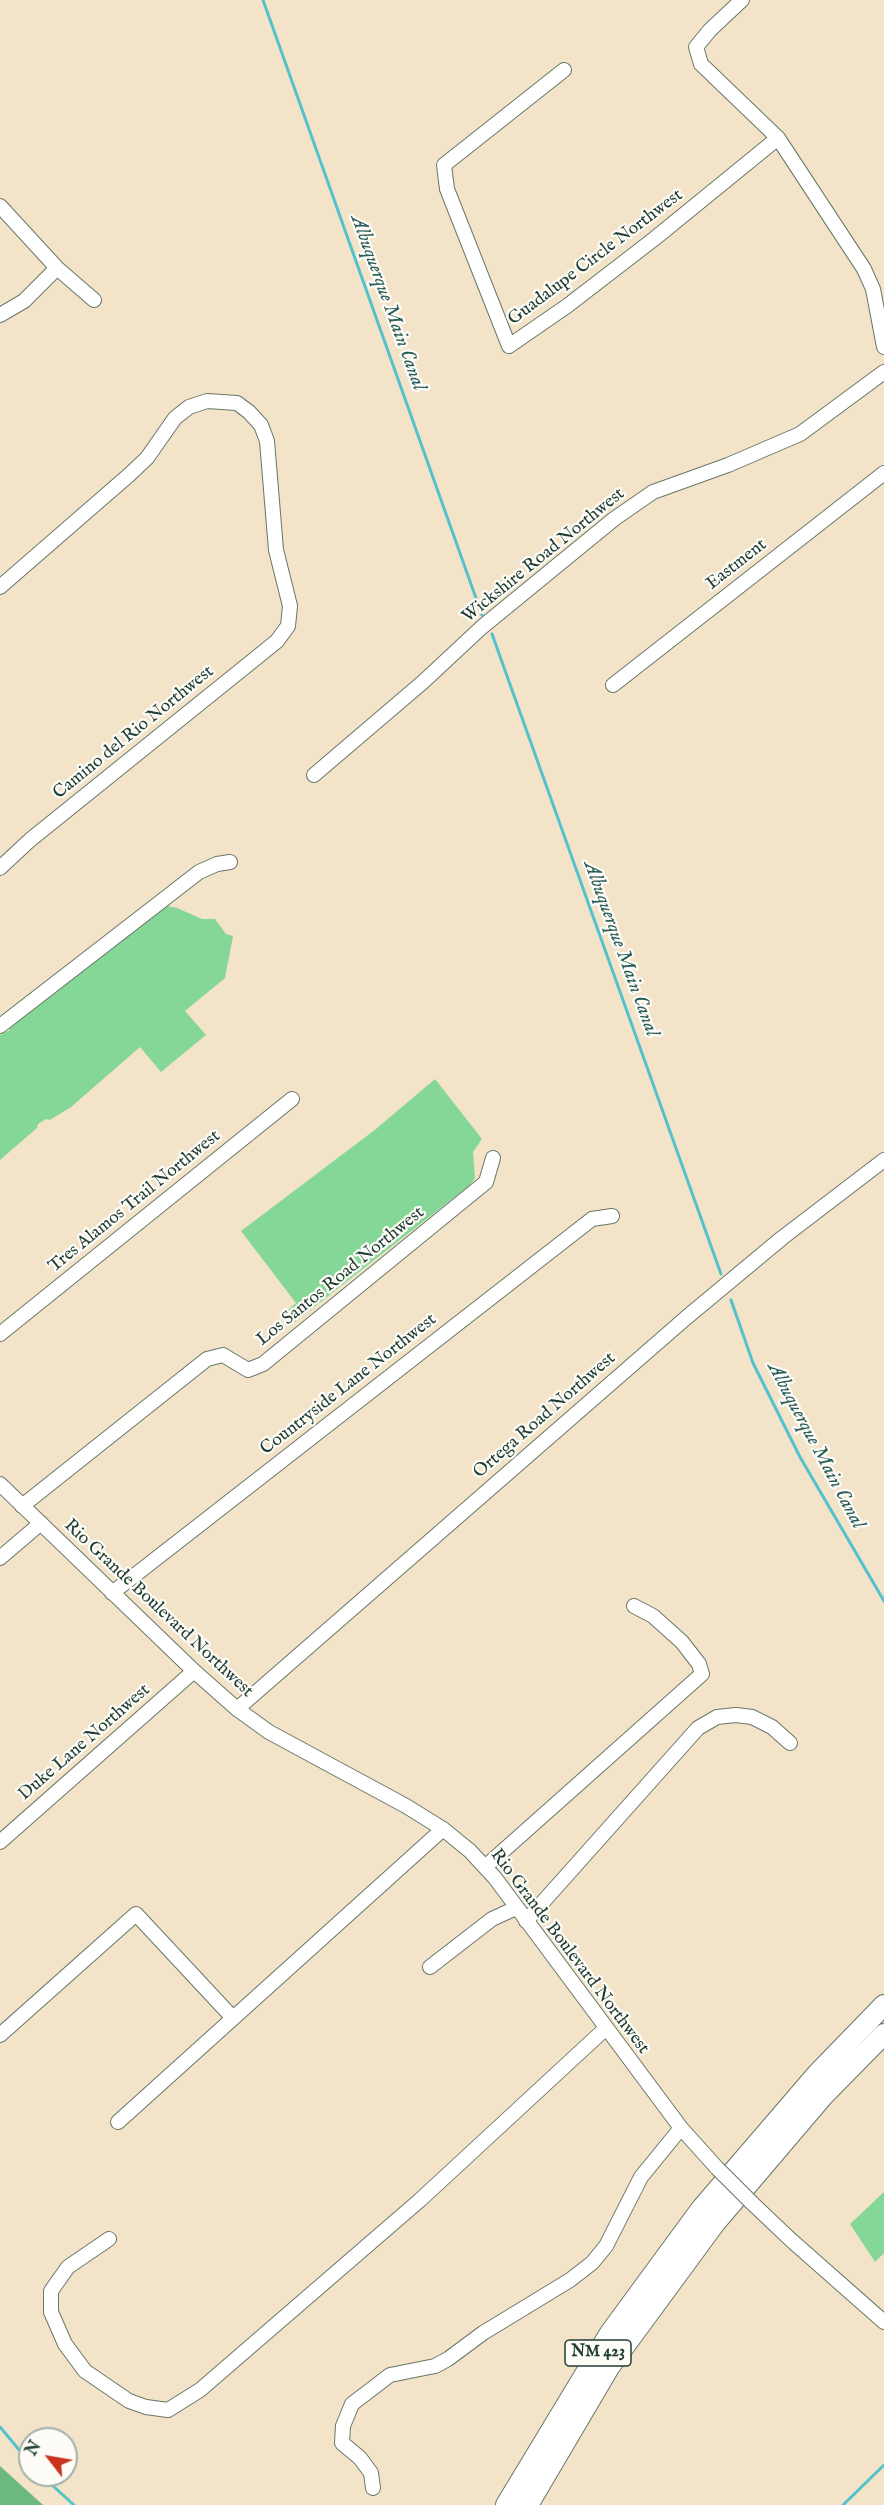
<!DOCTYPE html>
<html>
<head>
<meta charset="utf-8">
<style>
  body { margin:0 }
  #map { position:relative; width:884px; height:2505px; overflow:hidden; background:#f3e3c8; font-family:"IM FELL English",serif }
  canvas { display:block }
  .north { position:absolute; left:18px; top:2427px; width:60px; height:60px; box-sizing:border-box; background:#fdfcf7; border:2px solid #a4b0a9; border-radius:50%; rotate:301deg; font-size:16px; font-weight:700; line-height:24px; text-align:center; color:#1f3d34 }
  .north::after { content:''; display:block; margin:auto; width:21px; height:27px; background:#c8321e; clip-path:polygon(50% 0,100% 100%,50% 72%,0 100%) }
</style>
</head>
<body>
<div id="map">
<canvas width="884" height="2505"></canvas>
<div class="north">N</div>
</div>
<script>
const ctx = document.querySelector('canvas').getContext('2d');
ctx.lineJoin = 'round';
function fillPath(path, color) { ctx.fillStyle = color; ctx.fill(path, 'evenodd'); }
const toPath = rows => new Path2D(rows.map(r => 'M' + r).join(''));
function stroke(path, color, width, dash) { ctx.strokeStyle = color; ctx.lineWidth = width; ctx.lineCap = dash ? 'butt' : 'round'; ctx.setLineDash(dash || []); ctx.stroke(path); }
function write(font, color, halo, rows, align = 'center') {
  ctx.font = font + ' "IM FELL English",serif'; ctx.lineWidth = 4.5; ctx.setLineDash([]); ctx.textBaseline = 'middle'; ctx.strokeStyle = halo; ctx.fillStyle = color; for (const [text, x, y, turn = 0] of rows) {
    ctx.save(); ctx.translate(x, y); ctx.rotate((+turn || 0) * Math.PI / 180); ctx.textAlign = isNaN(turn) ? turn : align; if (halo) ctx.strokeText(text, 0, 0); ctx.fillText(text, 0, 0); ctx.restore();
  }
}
fillPath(toPath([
  [163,905,177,908,202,919,215,919,226,934,233,936,225,978,185,1011,206,1035,161,1072,140,1047,71,1107,50,1120,46,1119,38,1124,37,1128,0,1160,0,1035,10,1030,8,1027],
  [435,1079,482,1139,473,1152,475,1178,470,1185,295,1322,287,1311,296,1303,241,1231,376,1129],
  [884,2192,884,2253,875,2262,850,2224]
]), '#85d798');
fillPath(toPath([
  [0,2466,43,2505,0,2505]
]), '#6cb880');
stroke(toPath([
  [263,0,482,615],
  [492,634,721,1274],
  [731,1300,753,1363,800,1457,884,1601],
  [0,2427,30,2463],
  [41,2475,74,2505],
  [843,2505,884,2465]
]), '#54c2cc', 3);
const minor = toPath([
  [742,0,710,30,696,47,701,64,778,138,864,269,873,289,884,347],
  [564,70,444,165,447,189,509,346,567,306,654,239,778,138],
  [0,206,57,268,94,300],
  [0,315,24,301,57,268],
  [0,587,129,475,147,458,175,418,189,407,207,401,237,403,249,412,261,425,267,441,276,550,290,606,288,626,277,641,261,654,30,840,0,868],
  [613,685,884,473],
  [314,775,423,682,482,627,614,519,653,492,728,465,800,434,884,372],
  [0,1026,199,872,217,864,230,862],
  [0,1334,292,1099],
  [0,1484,194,1671,237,1709,269,1732,406,1806,443,1829,470,1851,495,1878,681,2128,717,2168],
  [22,1506,207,1359,223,1355,248,1370,263,1364,486,1182,493,1158],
  [0,1558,41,1523],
  [112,1593,592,1219,612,1216],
  [237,1709,687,1317,782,1238,884,1160],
  [0,1842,194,1671],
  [485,1867,702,1674,699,1664,682,1642,653,1616,634,1606],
  [526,1921,698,1728,717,1717,736,1715,752,1717,772,1727,790,1743],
  [430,1967,492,1919,516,1908],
  [0,2035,136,1914,233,2018],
  [118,2122,443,1829],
  [752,2203,791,2240,884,2322],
  [109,2239,68,2267,51,2291,51,2312,65,2344,85,2371,129,2401,146,2407,168,2410,200,2390,420,2200,605,2029],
  [373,2488,371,2473,360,2458,342,2443,343,2426,352,2404,390,2375,435,2366,448,2359,483,2333,570,2280,592,2263,606,2246,641,2177,681,2128]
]);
const highway = toPath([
  [506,2505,610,2333,701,2209,817,2074,884,2005],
  [528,2505,610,2366,715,2223,823,2096,884,2034]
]);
stroke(minor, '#697768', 16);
stroke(highway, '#697768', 22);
stroke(minor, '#fff', 14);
stroke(highway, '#fff', 20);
const minorBridge = toPath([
  [717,2168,752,2203]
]);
stroke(minorBridge, '#697768', 16, []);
stroke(minorBridge, '#fff', 14);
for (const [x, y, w] of [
  [598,2353,66]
]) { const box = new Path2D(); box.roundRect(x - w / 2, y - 13, w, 26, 4.5); ctx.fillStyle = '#fdfcf7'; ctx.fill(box); stroke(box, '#1f3d34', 1.5); }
write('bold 16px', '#1f3d34', null, [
  ["NM 423",598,2353]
]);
write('18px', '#1f3d34', '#fdfcf7', [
  ["Guadalupe Circle Northwest",596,258,-37],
  ["Wickshire Road Northwest",544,556,-39],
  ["Eastment",737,565,-38],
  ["Camino del Rio Northwest",134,733,-39],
  ["Tres Alamos Trail Northwest",135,1202,-39],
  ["Los Santos Road Northwest",341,1277,-39],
  ["Countryside Lane Northwest",349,1385,-38],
  ["Ortega Road Northwest",545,1416,-41],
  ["Rio Grande Boulevard Northwest",158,1609,43],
  ["Duke Lane Northwest",85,1743,-41],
  ["Rio Grande Boulevard Northwest",569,1952,53]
]);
write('italic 20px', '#2c5e5a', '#fdfcf7', [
  ["Albuquerque Main Canal",387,303,70],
  ["Albuquerque Main Canal",620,949,70],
  ["Albuquerque Main Canal",815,1446,62]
]);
</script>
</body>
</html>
